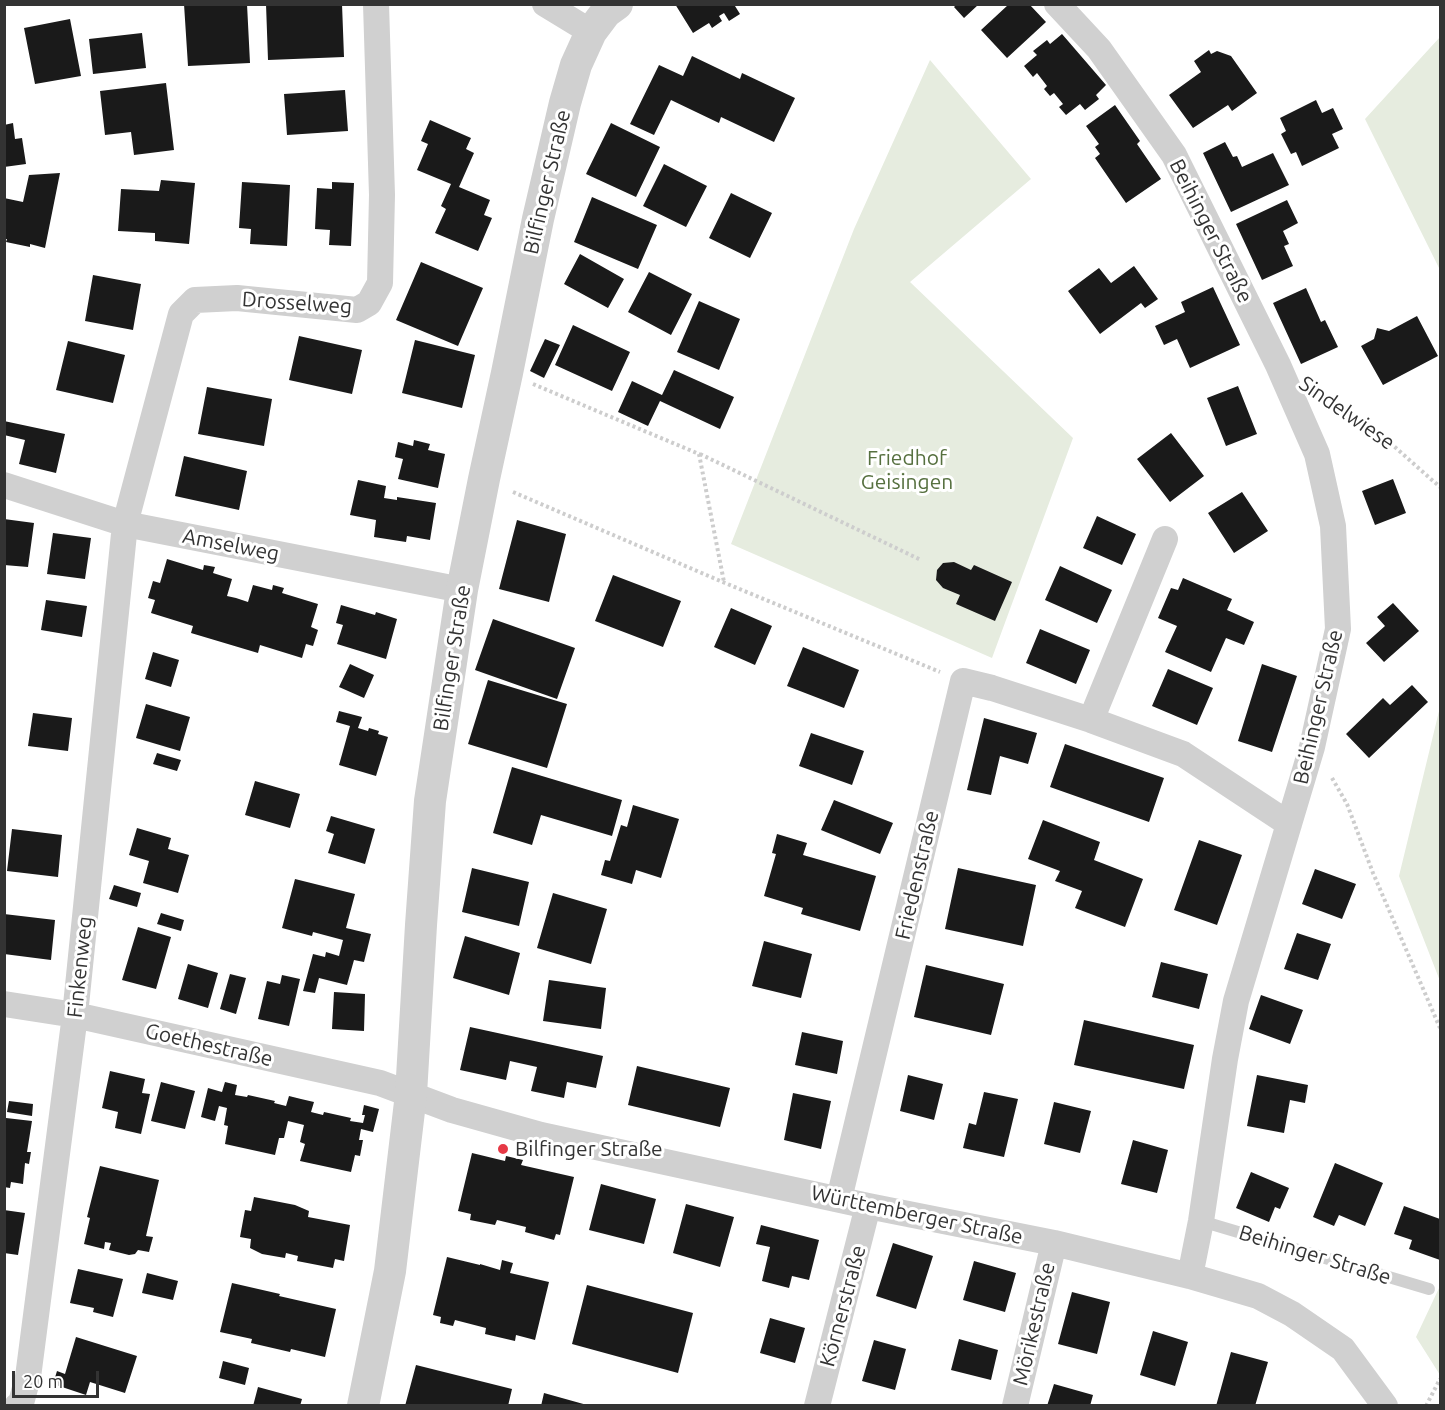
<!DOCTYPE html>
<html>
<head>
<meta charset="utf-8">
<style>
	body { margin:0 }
	#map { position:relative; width:1445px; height:1410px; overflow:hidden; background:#fff; font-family:Ubuntu,sans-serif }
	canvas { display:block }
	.frame { position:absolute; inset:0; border:6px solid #333; pointer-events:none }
	.scale { position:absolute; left:12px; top:1371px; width:87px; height:27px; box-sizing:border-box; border:3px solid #333; border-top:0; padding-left:8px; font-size:18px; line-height:21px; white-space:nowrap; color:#333; -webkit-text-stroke:4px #fff; paint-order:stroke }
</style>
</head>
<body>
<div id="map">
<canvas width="1445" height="1410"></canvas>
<div class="frame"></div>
<div class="scale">20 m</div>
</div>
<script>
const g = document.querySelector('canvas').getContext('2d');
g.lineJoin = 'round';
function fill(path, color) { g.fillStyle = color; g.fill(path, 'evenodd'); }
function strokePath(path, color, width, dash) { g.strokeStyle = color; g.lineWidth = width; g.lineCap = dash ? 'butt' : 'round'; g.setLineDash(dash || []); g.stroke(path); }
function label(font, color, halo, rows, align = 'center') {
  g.font = font + ' Ubuntu,sans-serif'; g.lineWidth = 6; g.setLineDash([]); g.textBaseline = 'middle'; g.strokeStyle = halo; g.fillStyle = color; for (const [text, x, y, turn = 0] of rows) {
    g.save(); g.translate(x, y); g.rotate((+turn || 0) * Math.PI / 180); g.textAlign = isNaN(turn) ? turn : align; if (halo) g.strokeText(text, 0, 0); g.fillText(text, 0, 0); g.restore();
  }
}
const green = new Path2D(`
	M1440,37V270L1365,119Z
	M930,60L1031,179L910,282L1073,438L992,658L731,544L854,229Z
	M1440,707V981L1399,876Z
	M1440,1286V1375L1416,1337Z`);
const building = new Path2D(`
	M184,4H247L250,63L188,66Z
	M266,4H342L344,57L268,60Z
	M675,4H738L735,6L740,14L729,21L724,13L719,16L722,21L712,28L709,23L693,33Z
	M956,5H978L964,18L954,7Z
	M1008,5H1030L1046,22L1007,58L981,30Z
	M70,19L81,76L35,84L24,28Z
	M142,33L146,68L93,74L89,39Z
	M1062,34L1106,85L1096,95L1099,99L1085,110L1080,104L1066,115L1059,107L1063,104L1054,93L1050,96L1044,89L1047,86L1037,73L1033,77L1024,66L1037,55L1033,51L1047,40L1050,44Z
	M1209,50L1211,54L1217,51L1231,56L1257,93L1232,111L1228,105L1193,128L1169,95L1201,72L1194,61Z
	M692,56L740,79L742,73L795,98L774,142L721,117L719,123L671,100L654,135L630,124L659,65L683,76Z
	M166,83L174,150L134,155L131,132L105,135L100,91Z
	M345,90L348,131L287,135L284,94Z
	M1316,100L1322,113L1333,108L1343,129L1332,134L1339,148L1302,166L1296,152L1291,154L1281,134L1286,131L1280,118Z
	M1115,105L1140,141L1137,144L1161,179L1126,203L1095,158L1100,154L1095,147L1099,144L1086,126Z
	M430,120L471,138L466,149L474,153L459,187L490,200L484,215L492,218L478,251L435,233L446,209L441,206L451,184L417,170L428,144L421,141Z
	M13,123L15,139L22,138L26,164L4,167V125Z
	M611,123L660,147L636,197L586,174Z
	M1225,142L1233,157L1237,156L1242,167L1273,153L1289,185L1231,212L1203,153Z
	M664,164L707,186L686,227L643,206Z
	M60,173L45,248L30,244V247L6,242L7,239H4V198L23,202L29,175Z
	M161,180L195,183L189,244L155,241V233L118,231L121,189L159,191Z
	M242,182L290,185L287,246L250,244L251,229L239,228Z
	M332,182L354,183L351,246L329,245L330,230L315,229L317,188L332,189Z
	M731,193L772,213L750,258L709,238Z
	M592,197L657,225L638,269L574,242Z
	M1287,200L1298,223L1283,231L1289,244L1284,246L1293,266L1262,280L1236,224Z
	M580,254L624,279L608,308L564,284Z
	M421,262L483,288L458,346L396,320Z
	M1134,266L1158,299L1145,308L1141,303L1100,334L1068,291L1099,268L1111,283Z
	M649,272L692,294L671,335L628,312Z
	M93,275L141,284L133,330L85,321Z
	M1213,287L1240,345L1190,368L1177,339L1164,345L1155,326L1185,312L1181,302Z
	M1306,288L1321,322L1325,320L1338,347L1301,364L1273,303Z
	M699,301L740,319L719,370L677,352Z
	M1417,316L1438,356L1383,385L1361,346L1374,339L1377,328L1389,331Z
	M573,325L630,352L612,391L555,365Z
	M299,336L362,350L352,394L289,380Z
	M545,339L560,345L544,378L530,371Z
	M415,340L475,355L462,408L402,393Z
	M68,341L125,355L113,403L56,390Z
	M674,370L734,397L720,429L660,401L648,426L618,412L632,381L662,395Z
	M1238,386L1257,434L1226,446L1207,398Z
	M207,387L272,399L264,446L198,434Z
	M4,421L65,434L56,473L19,464L25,440L4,435Z
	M1171,433L1204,476L1170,502L1137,459Z
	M414,440L430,444L428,450L445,454L438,488L398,479L403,459L395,457L398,442L413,446Z
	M184,456L247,471L239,510L175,496Z
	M1393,479L1406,513L1375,525L1362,491Z
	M358,480L386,486L384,498L397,500V497L436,503L430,540L407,536L406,542L374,537L376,520L350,515Z
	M1242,492L1268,531L1234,553L1208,513Z
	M1097,516L1136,534L1122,565L1083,548Z
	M4,519L34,523L28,567L4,565Z
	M517,520L566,534L549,602L499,589Z
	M53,533L91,538L85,579L47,574Z
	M167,559L203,570L204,565L215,567L213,573L232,579L227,596L236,598L248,602L253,585L272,590L273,585L284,588L282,593L318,604L311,627L318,630L313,646L306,644L302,658L260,645L258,653L191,633L193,626L151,613L155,600L148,598L153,581L160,583Z
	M954,562L971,570L974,565L1012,582L995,621L956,604L960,595L943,588L936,580L937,570L943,563Z
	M1060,566L1112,590L1097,623L1045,600Z
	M613,575L681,601L663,647L595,621Z
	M1183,578L1232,599L1227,610L1254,622L1244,645L1226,638L1211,672L1165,652L1177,626L1158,618L1171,588L1178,590Z
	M46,600L87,606L82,637L41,630Z
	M1393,603L1419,631L1384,662L1366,643L1385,626L1377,617Z
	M341,605L375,615L376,612L397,619L386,659L337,644L343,625L336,623Z
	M731,608L772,626L755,665L714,647Z
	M493,619L575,648L557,699L475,670Z
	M1040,629L1090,650L1076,684L1026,663Z
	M803,647L859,670L844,708L787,686Z
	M153,652L179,660L171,687L145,679Z
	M350,664L374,675L364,698L339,687Z
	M1262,664L1297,676L1272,752L1238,741Z
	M1168,669L1213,688L1197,725L1152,706Z
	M488,680L567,704L547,768L468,744Z
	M1412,685L1428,702L1369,758L1346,734L1383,698L1390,705Z
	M146,704L190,717L180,751L136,738Z
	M339,711L362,717L358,728L368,731L369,728L379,731L378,734L388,737L376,776L339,765L350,726L336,722Z
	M33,713L72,718L68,751L28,746Z
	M984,718L1037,733L1028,764L1000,756L991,795L967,790Z
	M811,733L864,751L852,785L799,766Z
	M1065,744L1164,778L1149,822L1050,787Z
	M157,753L181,760L177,771L153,764Z
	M512,767L622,800L612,836L541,815L532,845L493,833Z
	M255,781L300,794L290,828L245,815Z
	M834,800L893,823L880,854L821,830Z
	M633,805L679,819L661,878L636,870L632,884L601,875L605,860L610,861L621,825L627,827Z
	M331,816L375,829L365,864L328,853L334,834L326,831Z
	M1043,820L1100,842L1094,860L1143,879L1125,927L1075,908L1082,891L1055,881L1060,871L1028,859Z
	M137,828L171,838L168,849L189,855L178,893L143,883L149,861L129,855Z
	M12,829L62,835L58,877L7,871Z
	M777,834L807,843L803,855L876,876L860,931L801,914L803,908L764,896L776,854L772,853Z
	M1199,840L1242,855L1217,925L1174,910Z
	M472,868L529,882L519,926L462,912Z
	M958,868L1036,885L1023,946L945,929Z
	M1315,869L1356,884L1342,919L1302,904Z
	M295,879L355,894L346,928L371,934L364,962L354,960L347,985L319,978L315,993L303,991L313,954L325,957L326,952L339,956L343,940L313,932L312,936L282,928Z
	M114,885L141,893L137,907L109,899Z
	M553,893L607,909L591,964L537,948Z
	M161,913L184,920L181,931L157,924Z
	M4,914L55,920L51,960L4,954Z
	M138,927L171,937L156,989L122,980Z
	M1297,933L1331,944L1318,980L1284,969Z
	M465,936L520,953L509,995L453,978Z
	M764,941L812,954L801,998L752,986Z
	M1161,962L1208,974L1199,1009L1152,997Z
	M188,964L218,973L208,1008L178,999Z
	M926,965L1004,984L991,1035L914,1017Z
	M230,974L246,978L236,1014L220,1009Z
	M282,975L300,979L289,1026L258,1019L267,981L280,984Z
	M549,980L606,988L601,1029L543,1021Z
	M334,992L365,994L364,1031L332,1029Z
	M1261,995L1303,1010L1290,1044L1249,1029Z
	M1084,1020L1194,1045L1184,1089L1074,1065Z
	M470,1027L603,1056L596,1088L567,1082L564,1098L531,1091L537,1067L510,1061L506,1080L460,1070Z
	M802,1032L843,1041L837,1074L795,1065Z
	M637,1066L730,1088L720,1127L628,1105Z
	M110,1071L145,1079L142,1093L150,1094L141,1134L115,1128L118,1112L102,1108Z
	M908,1075L943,1084L934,1120L900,1111Z
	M1257,1075L1308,1085L1305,1103L1290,1100L1284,1133L1247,1126Z
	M161,1082L195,1091L185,1129L151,1121Z
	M225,1082L237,1085L235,1095L247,1097L248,1095L275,1101L274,1103L286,1106L289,1096L301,1099L314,1102L311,1112L323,1115L324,1112L351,1118L350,1121L363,1123L365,1115H362L364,1105L379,1109L373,1132L361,1129L359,1140H363L360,1156L355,1155L351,1172L300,1161L305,1144L300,1142L304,1125L288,1121L284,1138H279L275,1155L225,1144L228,1126L224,1125L227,1108L219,1106L215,1121L201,1117L208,1088L222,1092Z
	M984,1092L1018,1099L1004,1157L963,1148L969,1123L976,1125Z
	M793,1093L831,1101L821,1149L784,1140Z
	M9,1101L33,1104L32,1116L7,1112Z
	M1054,1102L1091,1111L1080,1153L1044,1144Z
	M6,1118L32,1121L27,1152H31L29,1164L25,1163L23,1184L11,1182L10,1188L4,1187V1130Z
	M1133,1140L1168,1150L1157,1193L1121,1184Z
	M472,1153L505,1161L506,1156L523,1160L521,1165L574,1177L560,1235L556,1234L554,1240L525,1232L526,1227L497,1220L495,1225L470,1220L471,1214L458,1211Z
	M1335,1163L1383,1183L1365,1226L1339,1215L1334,1226L1313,1217Z
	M100,1166L159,1180L146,1236L153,1237L149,1252L138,1250L135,1254L129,1255L109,1250L111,1243L105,1242L104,1249L84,1244L90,1218L87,1217Z
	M1251,1172L1289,1188L1280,1209L1275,1207L1269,1222L1236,1208Z
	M601,1184L656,1199L644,1244L589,1230Z
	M254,1197L295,1205L309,1211L308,1217L350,1225L344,1261L335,1259L333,1268L297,1261L298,1256L286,1253L285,1258L262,1254L250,1248L251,1239L240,1237L245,1210L251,1211Z
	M686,1204L734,1217L720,1267L673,1253Z
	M1404,1206L1440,1219V1260L1409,1249L1412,1240L1394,1234Z
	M4,1210L25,1213L18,1255L4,1253Z
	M761,1225L819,1240L809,1280L792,1276L789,1288L762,1281L770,1247L756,1244Z
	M893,1243L933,1256L916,1309L876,1296Z
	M447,1257L480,1265V1264L500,1270L502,1260L513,1263L510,1273L549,1282L535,1340L516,1335L515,1341L485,1334L486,1328L455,1320L453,1326L440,1323L441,1317L433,1315Z
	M974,1261L1016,1273L1005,1312L963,1300Z
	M78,1269L123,1279L113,1317L93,1312L94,1308L70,1303Z
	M147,1273L178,1281L173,1300L142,1293Z
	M232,1283L280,1294L279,1296L336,1309L325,1357L291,1349L290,1352L251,1343L252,1339L220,1332Z
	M587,1285L693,1313L678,1373L572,1344Z
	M1072,1292L1110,1302L1097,1354L1058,1344Z
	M770,1318L805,1328L795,1363L760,1353Z
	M1153,1331L1188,1342L1175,1386L1140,1375Z
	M76,1337L137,1356L125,1393L90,1382L86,1395L53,1384L57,1371L65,1374Z
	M959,1339L998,1350L991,1380L951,1370Z
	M874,1340L906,1349L895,1390L862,1381Z
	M1231,1352L1268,1362L1255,1406H1216Z
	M223,1361L249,1368L245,1385L219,1378Z
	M416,1365L512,1389L508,1406H405Z
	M1054,1384L1093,1395L1090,1406H1047Z
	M258,1387L302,1399L300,1406H253Z
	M544,1393L587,1405V1406H541Z`);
const path = new Path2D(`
	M533,384L699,454L724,582
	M1322,394L1371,426L1440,487
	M700,454L921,560
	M513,492L725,583L940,672
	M1332,778L1347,804L1373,873L1440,1028
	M1426,1406L1440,1379`);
const service = new Path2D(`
	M1201,1221L1429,1289`);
const minor = new Path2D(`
	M545,4L591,32
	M1057,4L1099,49L1174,155L1278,365L1317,454L1333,526L1338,629L1312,747L1236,1001L1225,1059L1201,1221L1190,1276
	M4,485L125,524L462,590
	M1091,720L1165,539
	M4,1004L75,1015L380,1083L452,1110L541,1135L868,1206L1054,1243L1190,1276L1258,1296L1292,1314L1343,1349L1385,1406
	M839,1199L963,681L992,688L1091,720L1183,754L1289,824
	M17,1406L21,1403L28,1377L75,1015L125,524L181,314L195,300L237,298L357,310L369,303L380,283L382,195L376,4
	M817,1406L868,1206
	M1015,1406L1054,1243`);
const tertiary = new Path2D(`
	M363,1406L390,1271L411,1094L421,925L430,801L462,590L484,479L507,373L538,219L565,103L576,65L591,32L606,12L617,4`);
const markers = [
	[503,1149,6,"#e63946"]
];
const streetNames = [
	["Bilfinger Straße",547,182,-77],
	["Beihinger Straße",1211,231,63],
	["Drosselweg",297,303,4],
	["Sindelwiese",1347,413,35],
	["Amselweg",231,545,11],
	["Bilfinger Straße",452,658,-81],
	["Beihinger Straße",1318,707,-77],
	["Friedenstraße",917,875,-77],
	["Finkenweg",80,967,-84],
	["Goethestraße",209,1045,13],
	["Württemberger Straße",917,1215,12],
	["Beihinger Straße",1315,1255,17],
	["Körnerstraße",843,1306,-75],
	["Mörikestraße",1034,1324,-77]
];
const parkNames = [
	["Friedhof",907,458],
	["Geisingen",907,482]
];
const poiNames = [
	["Bilfinger Straße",515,1149]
];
fill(green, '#e6ecdf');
fill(building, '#1a1a1a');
strokePath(path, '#cdcdcd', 4, [3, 3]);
strokePath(service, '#d0d0d0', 12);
strokePath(minor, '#d0d0d0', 26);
strokePath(tertiary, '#d0d0d0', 32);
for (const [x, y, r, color] of markers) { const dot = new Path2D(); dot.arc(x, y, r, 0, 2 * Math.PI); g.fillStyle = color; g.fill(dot); strokePath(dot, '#fff', 2); }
label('21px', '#333', '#fff', streetNames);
label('21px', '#56703f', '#fff', parkNames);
label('21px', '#333', '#fff', poiNames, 'left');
</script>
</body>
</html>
